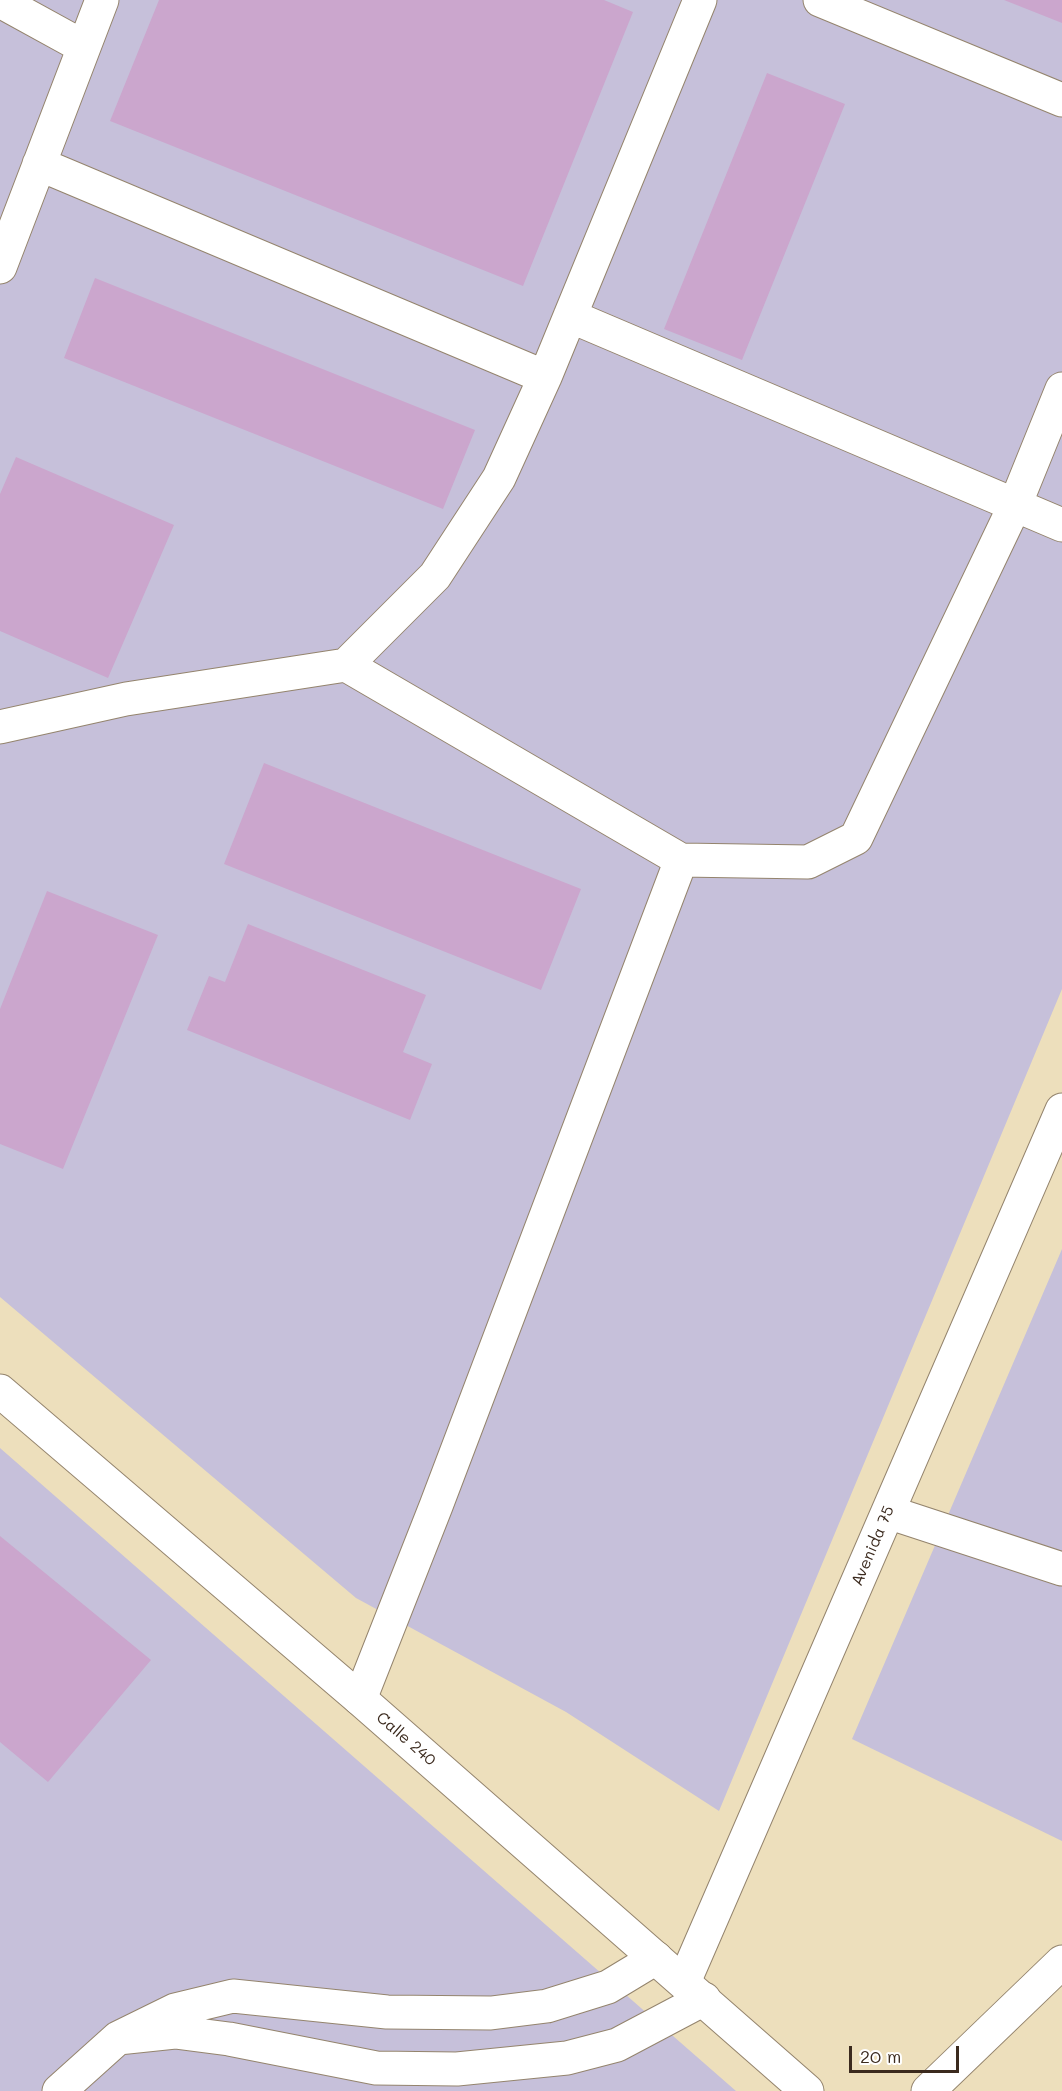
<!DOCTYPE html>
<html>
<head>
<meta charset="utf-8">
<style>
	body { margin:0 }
	#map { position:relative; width:1062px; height:2091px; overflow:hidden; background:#eddfbc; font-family:Mali,sans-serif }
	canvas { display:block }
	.scale { position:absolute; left:849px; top:2046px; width:110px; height:27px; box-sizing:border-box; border:3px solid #3b2a1e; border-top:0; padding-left:8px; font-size:18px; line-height:21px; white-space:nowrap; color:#3b2a1e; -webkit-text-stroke:4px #fff; paint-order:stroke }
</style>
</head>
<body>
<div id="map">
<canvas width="1062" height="2091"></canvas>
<div class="scale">20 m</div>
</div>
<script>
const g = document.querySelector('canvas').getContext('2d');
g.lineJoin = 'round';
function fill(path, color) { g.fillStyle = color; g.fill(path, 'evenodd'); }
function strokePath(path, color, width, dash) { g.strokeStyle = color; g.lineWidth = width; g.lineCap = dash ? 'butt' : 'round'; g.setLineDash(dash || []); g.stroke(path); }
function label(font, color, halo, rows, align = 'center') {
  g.font = font + ' Mali,sans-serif'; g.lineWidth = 4.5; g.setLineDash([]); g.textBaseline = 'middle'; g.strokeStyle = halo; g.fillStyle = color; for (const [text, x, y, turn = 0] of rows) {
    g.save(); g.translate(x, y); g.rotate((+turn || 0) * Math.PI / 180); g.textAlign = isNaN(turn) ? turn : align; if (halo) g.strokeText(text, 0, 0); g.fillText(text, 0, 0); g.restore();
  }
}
const industrial = new Path2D(`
	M0,0H1062V989L719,1811L566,1712L356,1598L0,1297Z
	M1062,1249V1841L852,1739Z
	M0,1448L736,2091H0Z`);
const building = new Path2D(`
	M159,0H604L633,12L523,286L110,121Z
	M1004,0H1062V23Z
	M767,73L845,104L742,360L664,329Z
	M95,278L475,430L443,509L64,358Z
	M16,457L174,525L108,678L0,631V494Z
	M264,763L581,889L541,990L224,864Z
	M47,891L158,935L63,1169L0,1144V1009Z
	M248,924L426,995L403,1052L432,1064L410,1120L187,1030L209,976L225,982Z
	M0,1536L151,1660L48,1782L0,1742Z`);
const minor = new Path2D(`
	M820,0L1062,100
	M0,1L82,46
	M39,164L545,377
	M0,267L102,0
	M570,316L1062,525
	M346,665L681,860L808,862L856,838L1015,505L1062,389
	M0,727L126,699L346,665L435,576L499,478L545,377L700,0
	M888,1512L1062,1569
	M360,1699L436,1506L681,860
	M656,1958L608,1987L547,2006L491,2013L387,2012L233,1996L175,2010L118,2038L175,2032L229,2039L376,2068L457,2069L567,2058L617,2045L704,1999
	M684,1982L1062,1110
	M59,2091L118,2038
	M928,2091L1062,1962`);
const major = new Path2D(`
	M0,1391L360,1699L807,2091`);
const streetNames = [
	["Avenida 75",873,1546,-67],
	["Calle 240",406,1739,41]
];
fill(industrial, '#c6c0da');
fill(building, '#cba6cd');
strokePath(minor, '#94846d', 35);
strokePath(major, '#94846d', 35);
strokePath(minor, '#fff', 33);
strokePath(major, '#fff', 33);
label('16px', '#3b2a1e', '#fff', streetNames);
</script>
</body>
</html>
